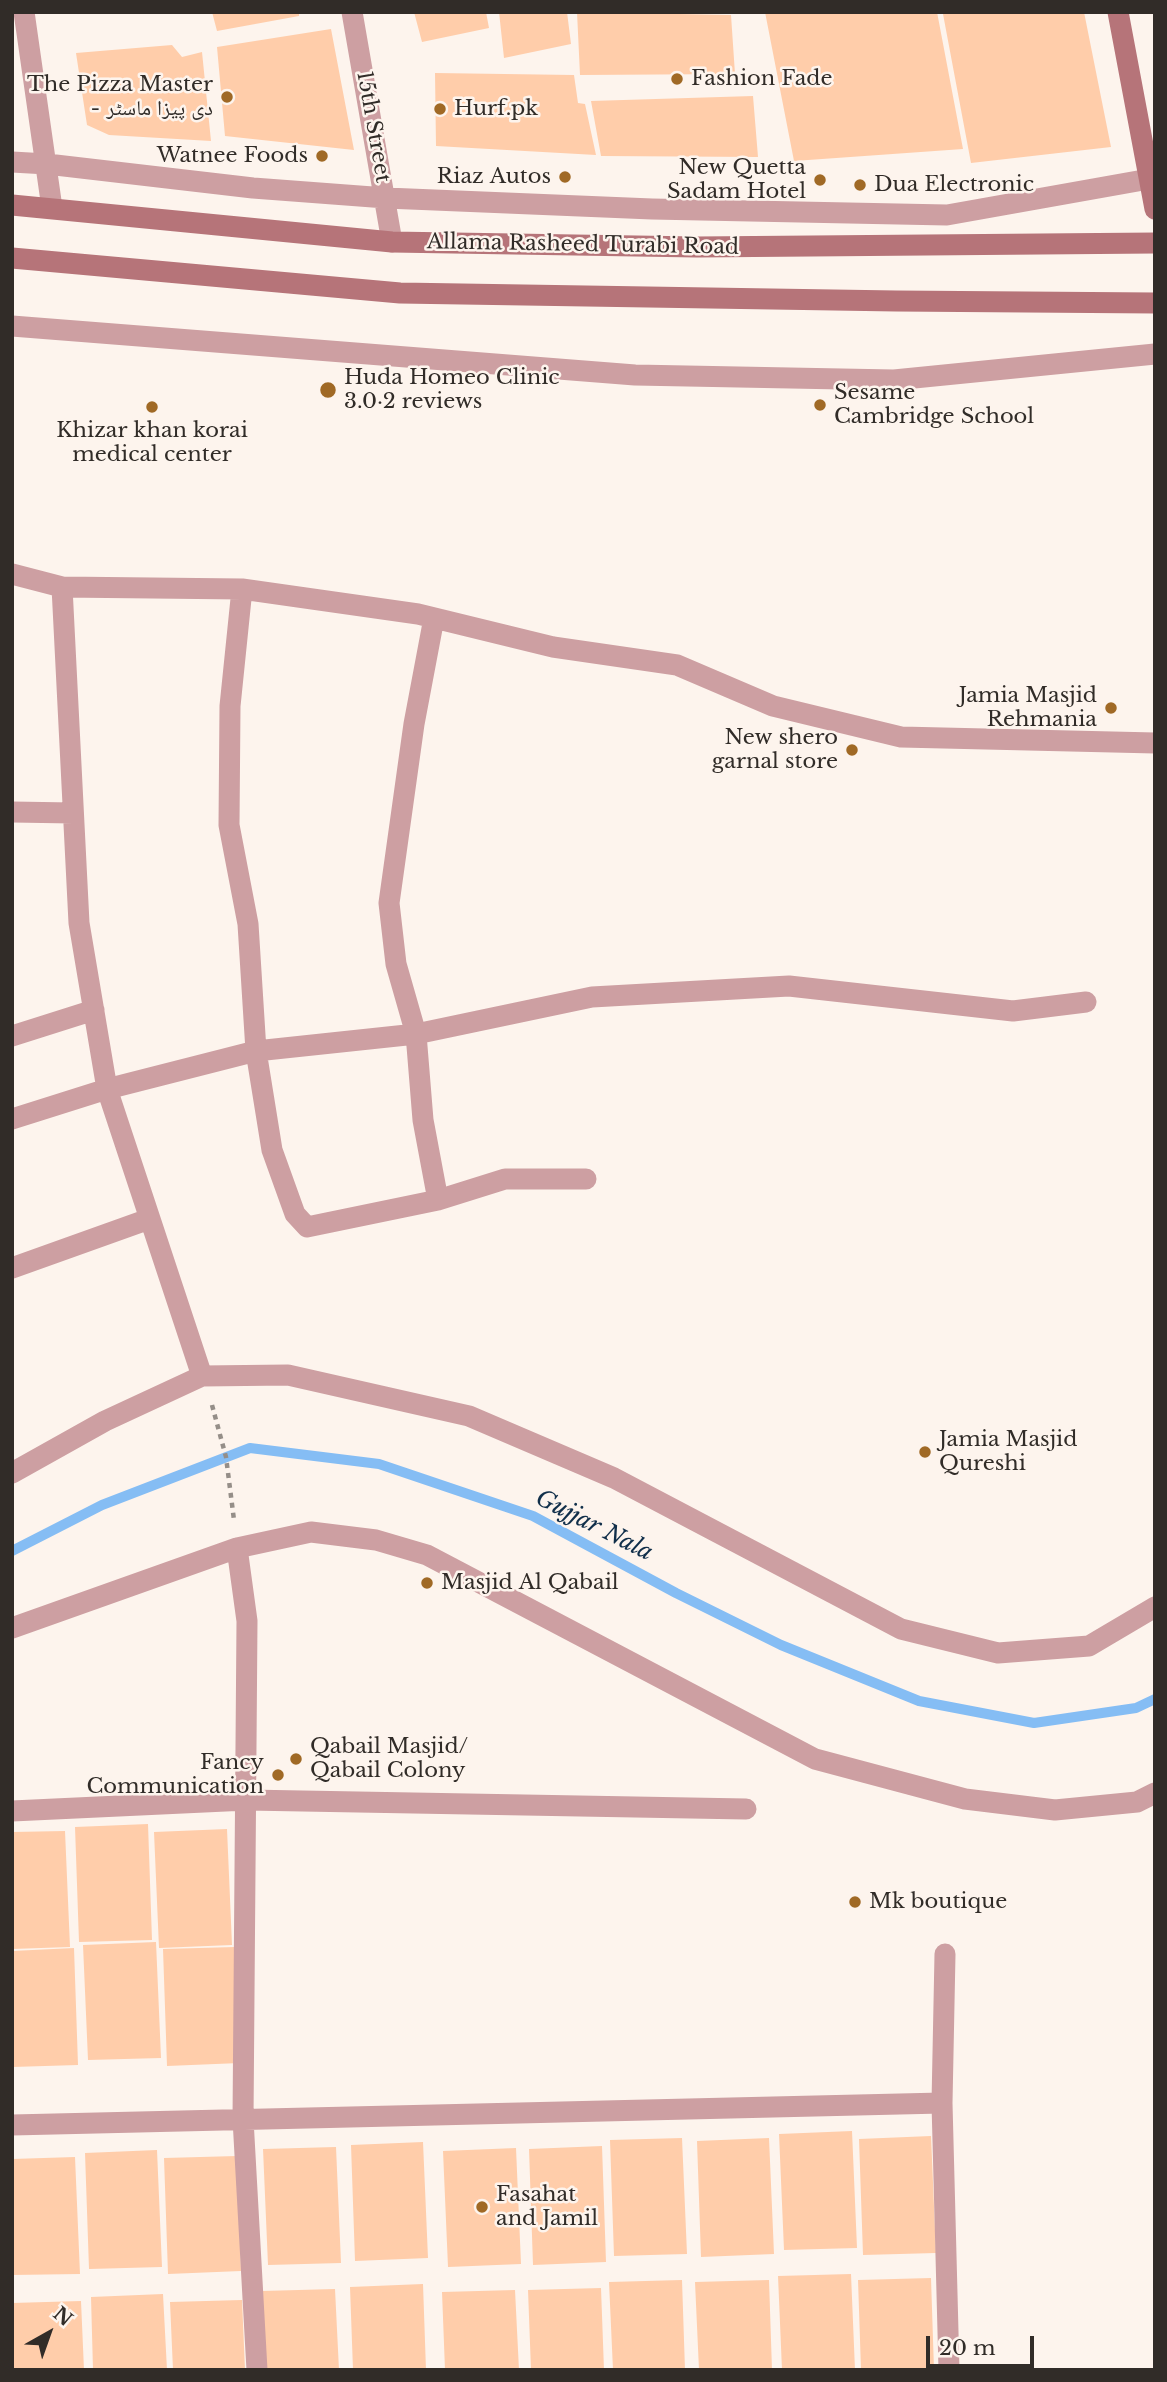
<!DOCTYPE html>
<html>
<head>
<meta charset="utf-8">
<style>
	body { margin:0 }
	#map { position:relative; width:1167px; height:2382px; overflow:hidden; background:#fdf4ed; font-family:"Libre Baskerville",serif }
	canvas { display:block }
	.frame { position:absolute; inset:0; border:14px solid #312c28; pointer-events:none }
	.north { position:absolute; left:14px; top:2298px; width:70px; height:70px; -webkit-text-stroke:5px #fdf4ed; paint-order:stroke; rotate:40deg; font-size:19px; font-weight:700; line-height:28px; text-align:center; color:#312c28 }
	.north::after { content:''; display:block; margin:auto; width:24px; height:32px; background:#312c28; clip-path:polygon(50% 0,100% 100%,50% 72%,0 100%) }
	.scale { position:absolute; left:926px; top:2336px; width:108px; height:32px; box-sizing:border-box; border:4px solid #312c28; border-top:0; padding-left:9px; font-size:21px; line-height:24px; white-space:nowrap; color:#312c28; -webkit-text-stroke:5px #fdf4ed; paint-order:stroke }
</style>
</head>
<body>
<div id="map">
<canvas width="1167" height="2382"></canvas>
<div class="frame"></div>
<div class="north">N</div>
<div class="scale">20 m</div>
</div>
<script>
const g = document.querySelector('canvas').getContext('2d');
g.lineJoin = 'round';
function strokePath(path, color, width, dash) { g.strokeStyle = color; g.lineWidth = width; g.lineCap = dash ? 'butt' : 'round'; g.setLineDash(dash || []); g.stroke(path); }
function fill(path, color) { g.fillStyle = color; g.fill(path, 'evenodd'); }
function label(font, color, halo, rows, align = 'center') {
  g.font = font + ' "Libre Baskerville","Noto Naskh Arabic",serif'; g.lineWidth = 5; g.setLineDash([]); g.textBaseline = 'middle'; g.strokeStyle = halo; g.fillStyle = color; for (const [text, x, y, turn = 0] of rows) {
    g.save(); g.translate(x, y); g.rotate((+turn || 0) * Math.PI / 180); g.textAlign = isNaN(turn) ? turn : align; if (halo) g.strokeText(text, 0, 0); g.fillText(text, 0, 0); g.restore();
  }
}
const stream = new Path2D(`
	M12,1551L102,1505L250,1448L379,1464L533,1516L676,1593L781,1645L919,1701L1034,1723L1136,1708L1155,1699`);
const building = new Path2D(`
	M212,12H299V16L217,31Z
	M414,12H486L489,28L422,42Z
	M499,12H567L571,44L504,58Z
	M577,12L731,15L735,74L580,75Z
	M765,12H937L963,149L794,161Z
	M949,12H1084L1111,147L971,163L943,14Z
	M331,29L354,150L225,136L217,47Z
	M172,45L182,57L202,52L211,141L109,135L87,125L76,53Z
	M435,73L574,75L578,103L585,104L596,155L436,146Z
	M753,96L758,157L601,156L591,101Z
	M148,1824L152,1940L79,1942L75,1827Z
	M227,1829L232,1945L159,1948L154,1832Z
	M65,1831L70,1947L12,1949V1832Z
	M156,1942L161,2058L88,2060L83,1945Z
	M235,1947L240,2063L167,2066L163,1949Z
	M74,1948L78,2065L12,2067V1951Z
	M852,2131L857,2248L784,2250L779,2134Z
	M931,2136L936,2253L863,2255L859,2139Z
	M682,2138L687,2254L614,2256L610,2140Z
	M769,2138L774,2254L701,2257L697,2141Z
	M423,2142L428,2258L355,2261L351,2145Z
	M602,2146L606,2262L533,2265L529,2149Z
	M336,2147L341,2263L268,2265L263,2149Z
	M516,2148L521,2264L448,2267L443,2151Z
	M157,2150L162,2267L89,2269L85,2153Z
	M237,2156L241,2271L168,2274L164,2158Z
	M75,2157L80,2274L12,2275V2159Z
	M851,2274L855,2370H782L778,2276Z
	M931,2278L934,2370H861L858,2280Z
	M682,2280L685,2370H613L609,2282Z
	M769,2280L772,2370H699L695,2282Z
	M423,2284L426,2370H353L350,2287Z
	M601,2288L604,2370H531L528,2290Z
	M335,2289L339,2370H266L262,2291Z
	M515,2290L519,2370H445L442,2292Z
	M163,2294L167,2370H93L91,2297Z
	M242,2300L245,2370H173L170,2302Z
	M81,2301L84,2370H12V2303Z`);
const path = new Path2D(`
	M212,1405L226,1457L234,1520`);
const street = new Path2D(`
	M24,12L52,208
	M352,12L392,242
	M12,162L47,164L253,188L386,198L652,209L947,215L1149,179
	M12,326L635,375L894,380L1155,354
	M12,574L62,587L242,589L418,614L553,647L677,665L773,706L901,737L1155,743
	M62,587L79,923L107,1089L202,1376
	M242,589L230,706L229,825L248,924L256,1051L272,1150L295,1214L307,1227L438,1200L505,1179H586
	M434,618L414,724L389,903L396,964L416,1034L423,1120L438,1200
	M12,812L73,813
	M12,1036L94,1010
	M12,1119L107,1089L256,1051L416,1034L592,997L789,986L1013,1011L1086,1002
	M12,1268L149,1219
	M12,1473L105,1421L202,1376L288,1375L469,1416L614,1478L901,1629L998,1653L1089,1646L1155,1607
	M237,1548L247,1621L243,2119L257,2370
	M12,1628L237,1548L311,1532L376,1540L427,1555L815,1759L965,1799L1055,1810L1137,1802L1155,1793
	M12,1811L247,1800L746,1809
	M945,1954L942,2103L949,2370
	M12,2125L942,2103`);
const secondary = new Path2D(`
	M1118,12L1155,209
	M12,205L392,242L697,247L1155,243
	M12,258L400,293L896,301L1155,303`);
const markers = [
	[677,79,7,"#a06925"],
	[227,97,7,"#a06925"],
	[440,109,7,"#a06925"],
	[322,156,7,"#a06925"],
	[565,177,7,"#a06925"],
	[820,180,7,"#a06925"],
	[860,185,7,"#a06925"],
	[328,390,9,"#a06925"],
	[820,405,7,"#a06925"],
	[152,407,7,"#a06925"],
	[1111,708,7,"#a06925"],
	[852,750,7,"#a06925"],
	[925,1452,7,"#a06925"],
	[427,1583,7,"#a06925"],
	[296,1759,7,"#a06925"],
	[278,1775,7,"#a06925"],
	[855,1902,7,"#a06925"],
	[482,2207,7,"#a06925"]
];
const poiNames = [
	["Fashion Fade",691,79],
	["The Pizza Master",213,85,"right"],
	["- دی پیزا ماسٹر",213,109,"right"],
	["Hurf.pk",454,109],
	["Watnee Foods",308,156,"right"],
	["New Quetta",806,168,"right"],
	["Sadam Hotel",806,192,"right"],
	["Riaz Autos",551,177,"right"],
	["Dua Electronic",874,185],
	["Huda Homeo Clinic",344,378],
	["3.0·2 reviews",344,402],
	["Sesame",834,393],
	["Cambridge School",834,417],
	["Khizar khan korai",152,431,"center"],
	["medical center",152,455,"center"],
	["Jamia Masjid",1097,696,"right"],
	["Rehmania",1097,720,"right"],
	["New shero",838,738,"right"],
	["garnal store",838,762,"right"],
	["Jamia Masjid",939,1440],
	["Qureshi",939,1464],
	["Masjid Al Qabail",441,1583],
	["Qabail Masjid/",310,1747],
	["Qabail Colony",310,1771],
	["Fancy",264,1763,"right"],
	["Communication",264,1787,"right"],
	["Mk boutique",869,1902],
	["Fasahat",496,2195],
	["and Jamil",496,2219]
];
const streetNames = [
	["15th Street",373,127,80],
	["Allama Rasheed Turabi Road",583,245,1]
];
const waterNames = [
	["Gujjar Nala",594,1526,27]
];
strokePath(stream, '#85bdf4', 10);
fill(building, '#ffcdaa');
strokePath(path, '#958e88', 4.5, [5, 5]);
strokePath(street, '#cd9fa2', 21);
strokePath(secondary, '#b67479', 21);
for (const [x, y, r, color] of markers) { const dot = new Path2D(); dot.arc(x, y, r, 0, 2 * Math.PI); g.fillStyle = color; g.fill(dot); strokePath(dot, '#fdf4ed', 2.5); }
label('21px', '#312c28', '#fdf4ed', poiNames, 'left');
label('21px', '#312c28', '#fdf4ed', streetNames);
label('italic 23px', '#112f4a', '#fdf4ed', waterNames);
</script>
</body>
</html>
